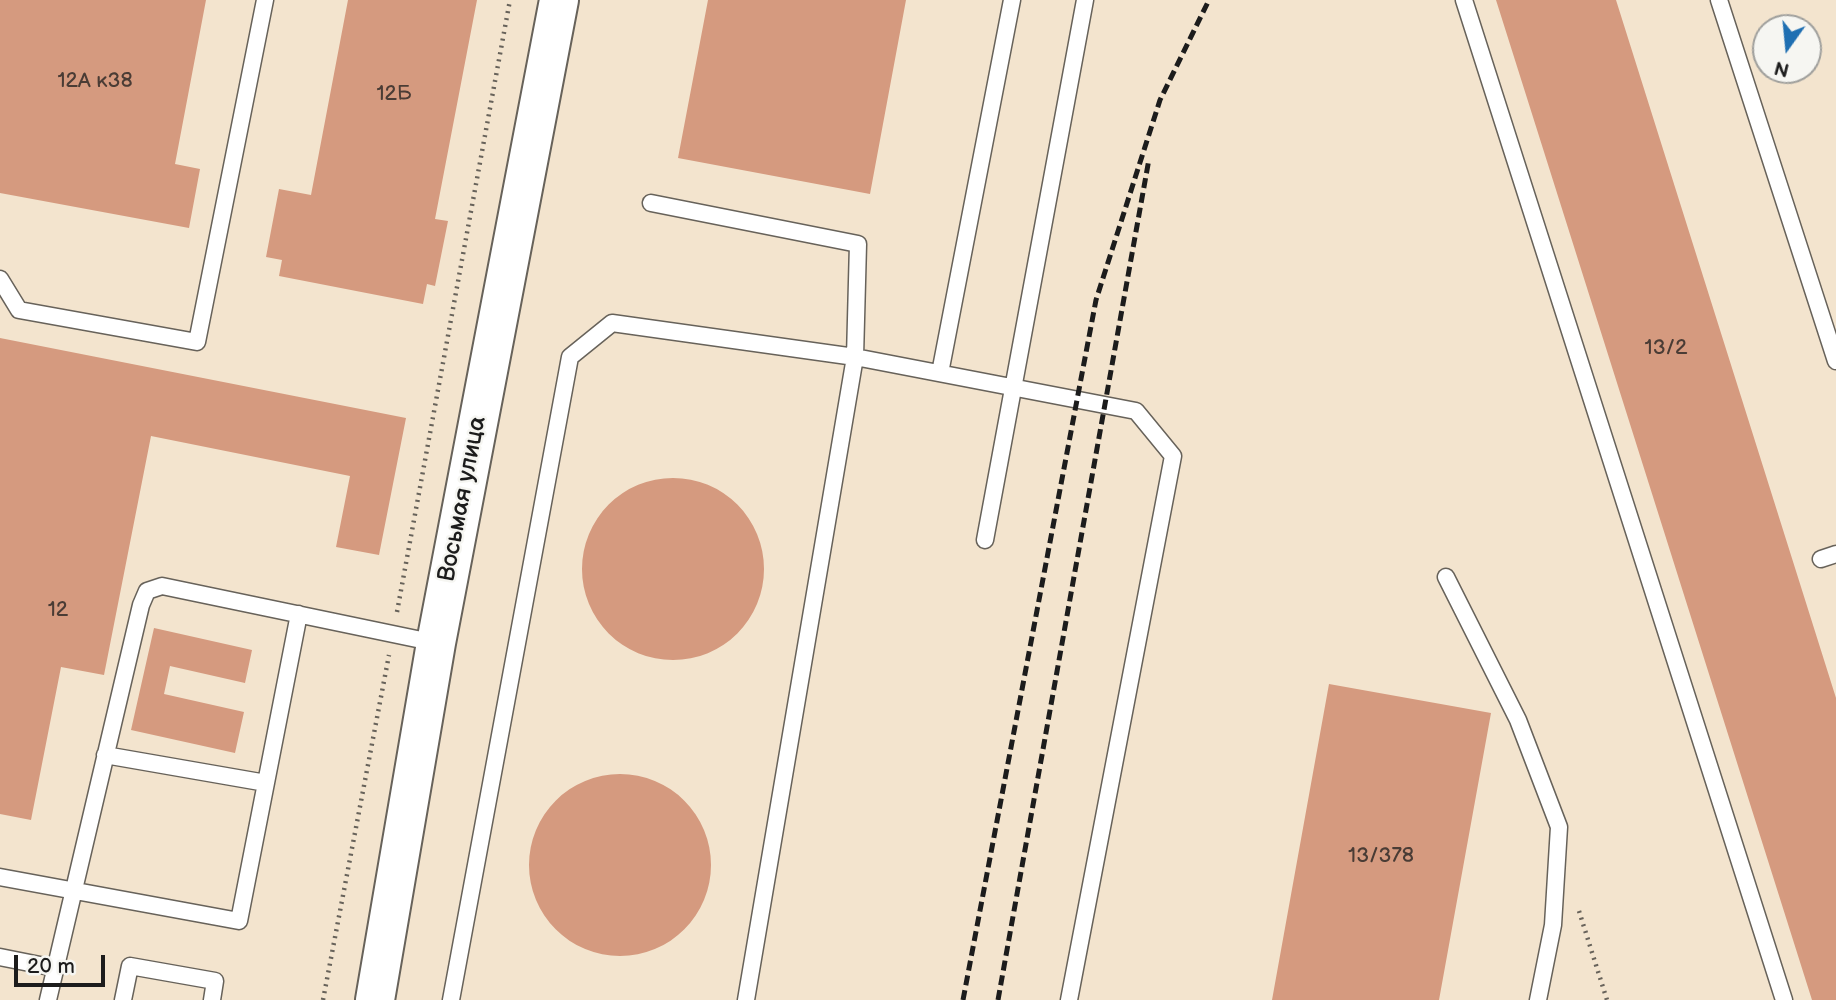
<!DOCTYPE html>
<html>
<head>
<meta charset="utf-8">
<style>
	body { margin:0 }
	#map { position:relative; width:1836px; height:1000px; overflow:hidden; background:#f3e4ce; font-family:"Balsamiq Sans",sans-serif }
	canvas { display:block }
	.north { position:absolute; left:1752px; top:14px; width:70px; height:70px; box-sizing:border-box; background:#f6f6f2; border:2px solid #9f9f9c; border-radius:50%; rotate:195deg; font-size:19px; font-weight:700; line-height:28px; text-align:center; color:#1c1c1c }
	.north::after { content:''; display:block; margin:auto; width:24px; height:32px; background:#1f6fb2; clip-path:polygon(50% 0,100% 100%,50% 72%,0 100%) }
	.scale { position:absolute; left:14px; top:955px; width:91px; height:32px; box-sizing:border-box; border:4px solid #1c1c1c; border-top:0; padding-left:9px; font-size:21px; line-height:24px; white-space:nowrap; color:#1c1c1c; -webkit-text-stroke:5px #f6f6f2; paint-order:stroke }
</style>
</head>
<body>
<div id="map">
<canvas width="1836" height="1000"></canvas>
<div class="north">N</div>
<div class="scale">20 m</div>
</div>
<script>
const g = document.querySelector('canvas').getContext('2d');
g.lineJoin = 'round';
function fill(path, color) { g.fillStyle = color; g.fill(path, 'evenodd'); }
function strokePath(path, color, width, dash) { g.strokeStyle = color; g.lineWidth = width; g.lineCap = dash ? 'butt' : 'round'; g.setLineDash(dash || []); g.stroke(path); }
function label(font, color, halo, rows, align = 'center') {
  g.font = font + ' "Balsamiq Sans",sans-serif'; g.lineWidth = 5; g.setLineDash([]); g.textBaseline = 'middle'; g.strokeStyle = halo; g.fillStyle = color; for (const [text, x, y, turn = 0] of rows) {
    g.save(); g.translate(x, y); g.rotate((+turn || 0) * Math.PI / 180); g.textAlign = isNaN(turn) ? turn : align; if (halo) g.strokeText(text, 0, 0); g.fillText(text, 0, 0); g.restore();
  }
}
const building = new Path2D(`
	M0,0H206L175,164L200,169L189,228L0,193Z
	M348,0H477L435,219L448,221L435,286L427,284L423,304L279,276L282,260L266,257L279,189L311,195Z
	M708,0H906L870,194L678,158Z
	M1496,0H1616L1836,698V1000H1812Z
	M0,338L406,418L379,555L336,547L350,476L151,436L104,675L61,667L31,820L0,814Z
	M582 569a91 91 0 1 1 182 0a91 91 0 1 1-182 0Z
	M154,628L252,650L245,683L170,666L164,694L244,712L235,753L131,730Z
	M1329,684L1491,713L1439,1000H1272Z
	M529 865a91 91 0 1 1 182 0a91 91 0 1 1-182 0Z`);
const path = new Path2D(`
	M397,612L510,0
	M1579,911L1607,1000
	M323,1000L389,655`);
const service = new Path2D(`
	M1464,0L1784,1000
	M1719,0L1836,361
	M651,203L858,244L855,357L746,1000
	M0,279L19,310L197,342L265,0
	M940,373L1012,0
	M985,540L1085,0
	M1821,559L1836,554
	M1446,577L1518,720L1559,827L1553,925L1538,1000
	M105,755L266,783
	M0,877L239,921L299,614
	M0,957L55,968
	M48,1000L141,605L147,591L162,586L436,643
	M123,1000L130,966L215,981L212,1000
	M451,1000L570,357L612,323L855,357L1136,411L1173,456L1069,1000`);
const tertiary = new Path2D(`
	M375,1000L436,643L559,0`);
const rail = new Path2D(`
	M963,1000L1096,300L1160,100L1209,0
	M998,1000L1149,159`);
const numberNames = [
	["12А к38",95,82],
	["12Б",394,95],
	["13/2",1666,349],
	["12",58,611],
	["13/378",1381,857]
];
const streetNames = [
	["Восьмая улица",463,499,-79]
];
fill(building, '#d59a7f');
strokePath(service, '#67625a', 19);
strokePath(tertiary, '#67625a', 42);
strokePath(path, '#67625a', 4.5, [2, 5]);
strokePath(service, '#fff', 16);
strokePath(tertiary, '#fff', 38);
strokePath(rail, '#1c1c1c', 5, [10, 5]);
label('21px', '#4a3c35', null, numberNames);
label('24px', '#1c1c1c', '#f6f6f2', streetNames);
</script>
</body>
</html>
